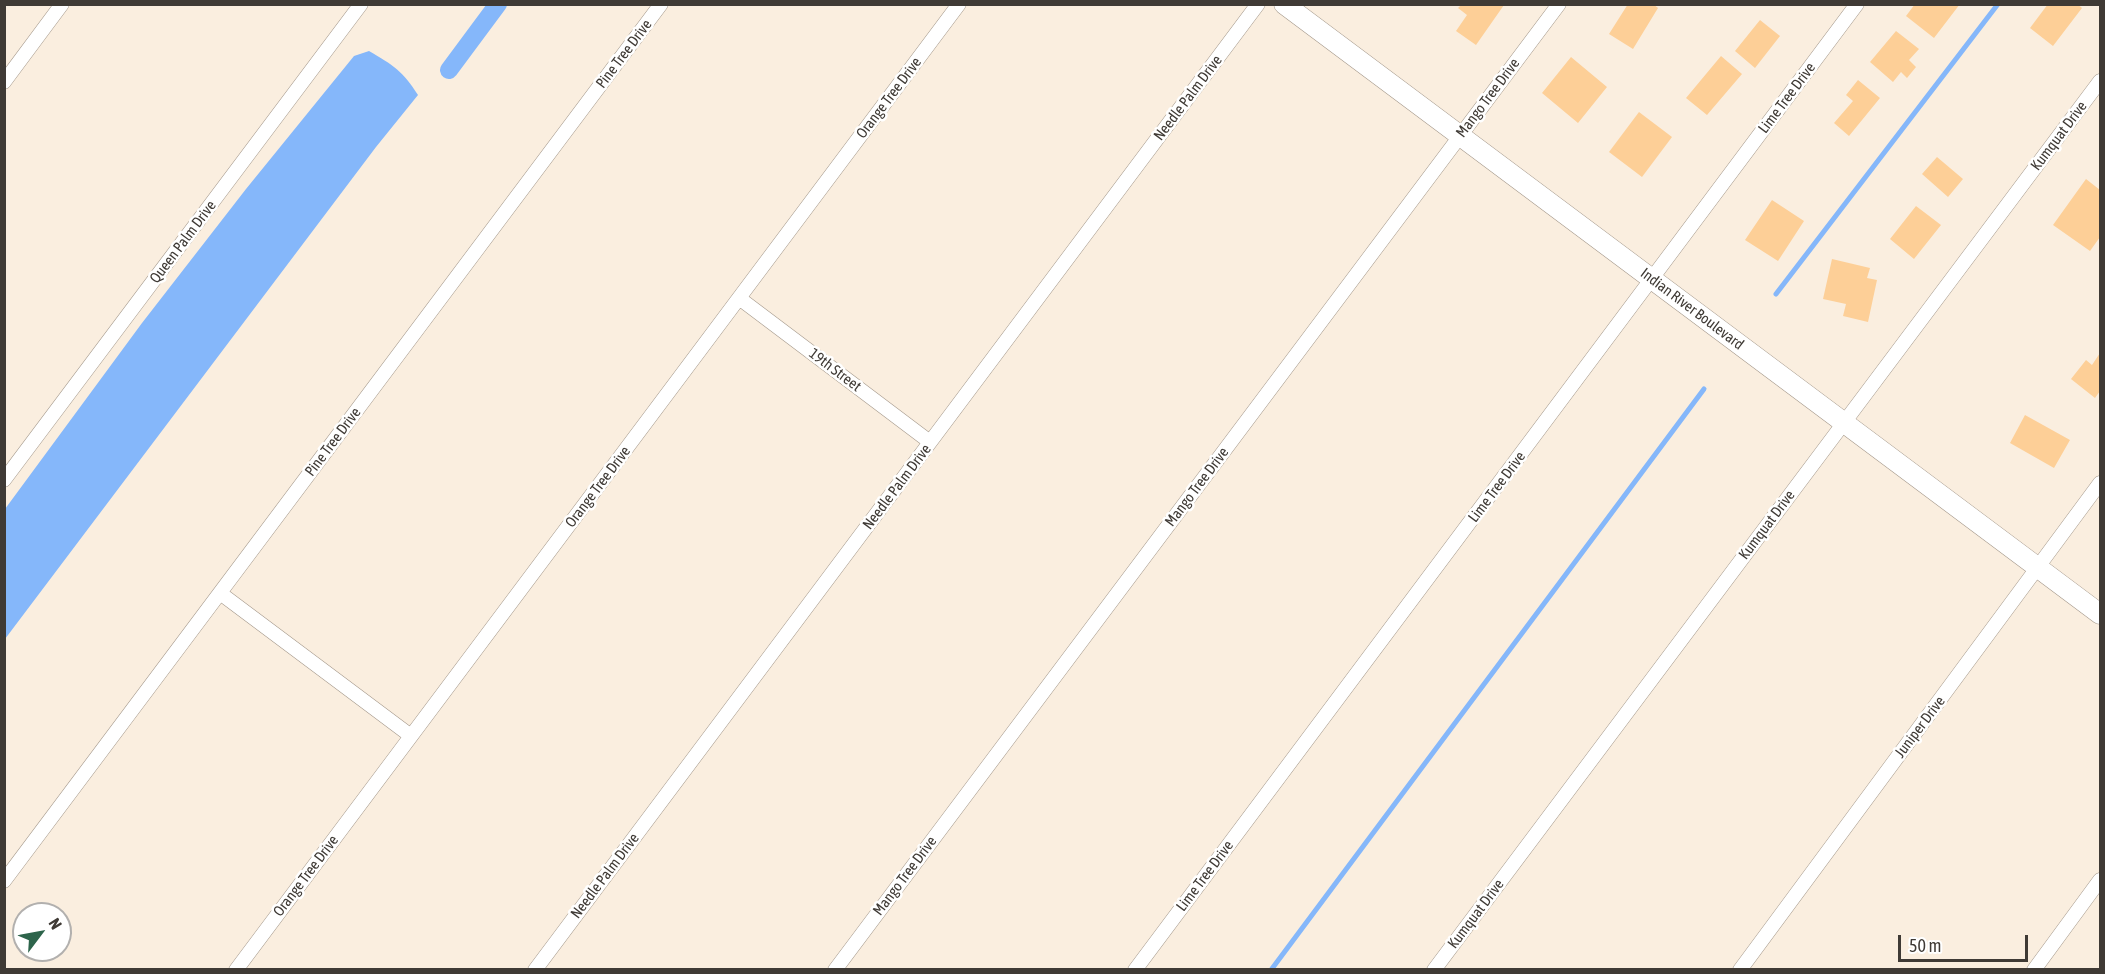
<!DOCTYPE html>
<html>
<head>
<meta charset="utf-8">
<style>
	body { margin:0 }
	#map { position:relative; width:2105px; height:974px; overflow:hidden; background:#faeedf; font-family:"Asap Condensed",sans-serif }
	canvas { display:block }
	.frame { position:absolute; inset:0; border:6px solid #3f3a35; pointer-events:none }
	.north { position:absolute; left:12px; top:902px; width:60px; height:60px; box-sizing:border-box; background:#fff; border:2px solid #b2b0ae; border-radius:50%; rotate:58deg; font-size:16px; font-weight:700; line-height:24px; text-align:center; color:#3f3a35 }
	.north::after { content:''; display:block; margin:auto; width:21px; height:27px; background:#2d644b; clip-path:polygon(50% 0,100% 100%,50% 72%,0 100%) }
	.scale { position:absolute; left:1898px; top:935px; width:130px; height:27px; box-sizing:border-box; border:3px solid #3f3a35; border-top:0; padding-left:8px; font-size:18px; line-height:21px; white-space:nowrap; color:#3f3a35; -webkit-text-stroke:4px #fff; paint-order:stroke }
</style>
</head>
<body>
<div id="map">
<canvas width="2105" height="974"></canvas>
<div class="frame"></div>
<div class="north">N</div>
<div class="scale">50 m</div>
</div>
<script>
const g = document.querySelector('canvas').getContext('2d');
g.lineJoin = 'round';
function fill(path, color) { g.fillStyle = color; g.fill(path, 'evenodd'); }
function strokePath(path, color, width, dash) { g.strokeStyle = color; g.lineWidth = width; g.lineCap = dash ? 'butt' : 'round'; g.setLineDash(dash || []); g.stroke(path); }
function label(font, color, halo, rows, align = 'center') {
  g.font = font + ' "Asap Condensed",sans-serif'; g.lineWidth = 5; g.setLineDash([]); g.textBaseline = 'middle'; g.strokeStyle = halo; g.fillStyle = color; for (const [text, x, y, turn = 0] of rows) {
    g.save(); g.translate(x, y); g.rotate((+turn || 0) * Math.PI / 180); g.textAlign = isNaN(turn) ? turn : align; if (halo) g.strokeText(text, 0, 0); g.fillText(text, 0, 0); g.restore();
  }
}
const water = new Path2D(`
	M369,51C393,65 403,71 418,95L376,147L5,639V509L142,323L246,189L354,56Z`);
const stream = new Path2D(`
	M1776,294L1998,4
	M1271,970L1704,389`);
const canal = new Path2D(`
	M449,70L498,4`);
const building = new Path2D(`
	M1628,4H1653L1658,8L1633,49L1609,34Z
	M1915,4H1960L1934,38L1906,16Z
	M2048,4H2077L2082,8L2053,46L2030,28Z
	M1461,5H1504L1476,45L1456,31L1467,15L1458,8Z
	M1760,20L1780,36L1755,68L1735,51Z
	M1896,31L1919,49L1909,60L1916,67L1907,78L1901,72L1893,82L1870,62Z
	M1721,56L1742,74L1707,115L1686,98Z
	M1571,57L1607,87L1578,123L1542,93Z
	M1858,80L1880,98L1849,136L1834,123L1853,101L1846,95Z
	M1639,112L1672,137L1642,177L1609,152Z
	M1937,157L1963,179L1948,197L1922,174Z
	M2086,179L2100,190V237L2090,251L2053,225Z
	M1772,200L1804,221L1778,261L1745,240Z
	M1916,206L1941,225L1914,259L1890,239Z
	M1832,259L1870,268L1867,278L1877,280L1868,322L1843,316L1846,304L1823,299Z
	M2100,353V391L2095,398L2071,379L2086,360L2092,365Z
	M2025,415L2070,440L2054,468L2010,443Z`);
const minor = new Path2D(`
	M4,82L62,4
	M739,298L930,442
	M4,480L361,4
	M220,593L411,736
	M4,881L661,4
	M236,970L959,4
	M535,970L1258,4
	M835,970L1559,4
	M1135,970L1857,4
	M1434,970L2100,81
	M1740,970L2100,483
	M2034,970L2100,880`);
const secondary = new Path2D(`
	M1284,4L2100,614`);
const streetNames = [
	["Pine Tree Drive",624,54,-53],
	["Orange Tree Drive",889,98,-53],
	["Needle Palm Drive",1188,98,-53],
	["Mango Tree Drive",1488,98,-53],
	["Lime Tree Drive",1787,98,-53],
	["Kumquat Drive",2059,136,-53],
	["Queen Palm Drive",183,242,-53],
	["Indian River Boulevard",1692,309,37],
	["19th Street",835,370,37],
	["Pine Tree Drive",333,442,-53],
	["Orange Tree Drive",598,487,-53],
	["Needle Palm Drive",897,487,-53],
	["Mango Tree Drive",1197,487,-53],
	["Lime Tree Drive",1497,487,-53],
	["Kumquat Drive",1767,525,-53],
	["Juniper Drive",1920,727,-53],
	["Orange Tree Drive",306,876,-53],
	["Needle Palm Drive",605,876,-53],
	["Mango Tree Drive",905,876,-53],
	["Lime Tree Drive",1205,876,-53],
	["Kumquat Drive",1476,914,-53]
];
fill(water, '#85b7fa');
strokePath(stream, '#85b7fa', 5);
strokePath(canal, '#85b7fa', 18);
fill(building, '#fdcf97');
strokePath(minor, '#a4988b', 15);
strokePath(secondary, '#a4988b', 21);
strokePath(minor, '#fff', 14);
strokePath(secondary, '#fff', 20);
label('15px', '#3f3a35', '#fff', streetNames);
</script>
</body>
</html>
